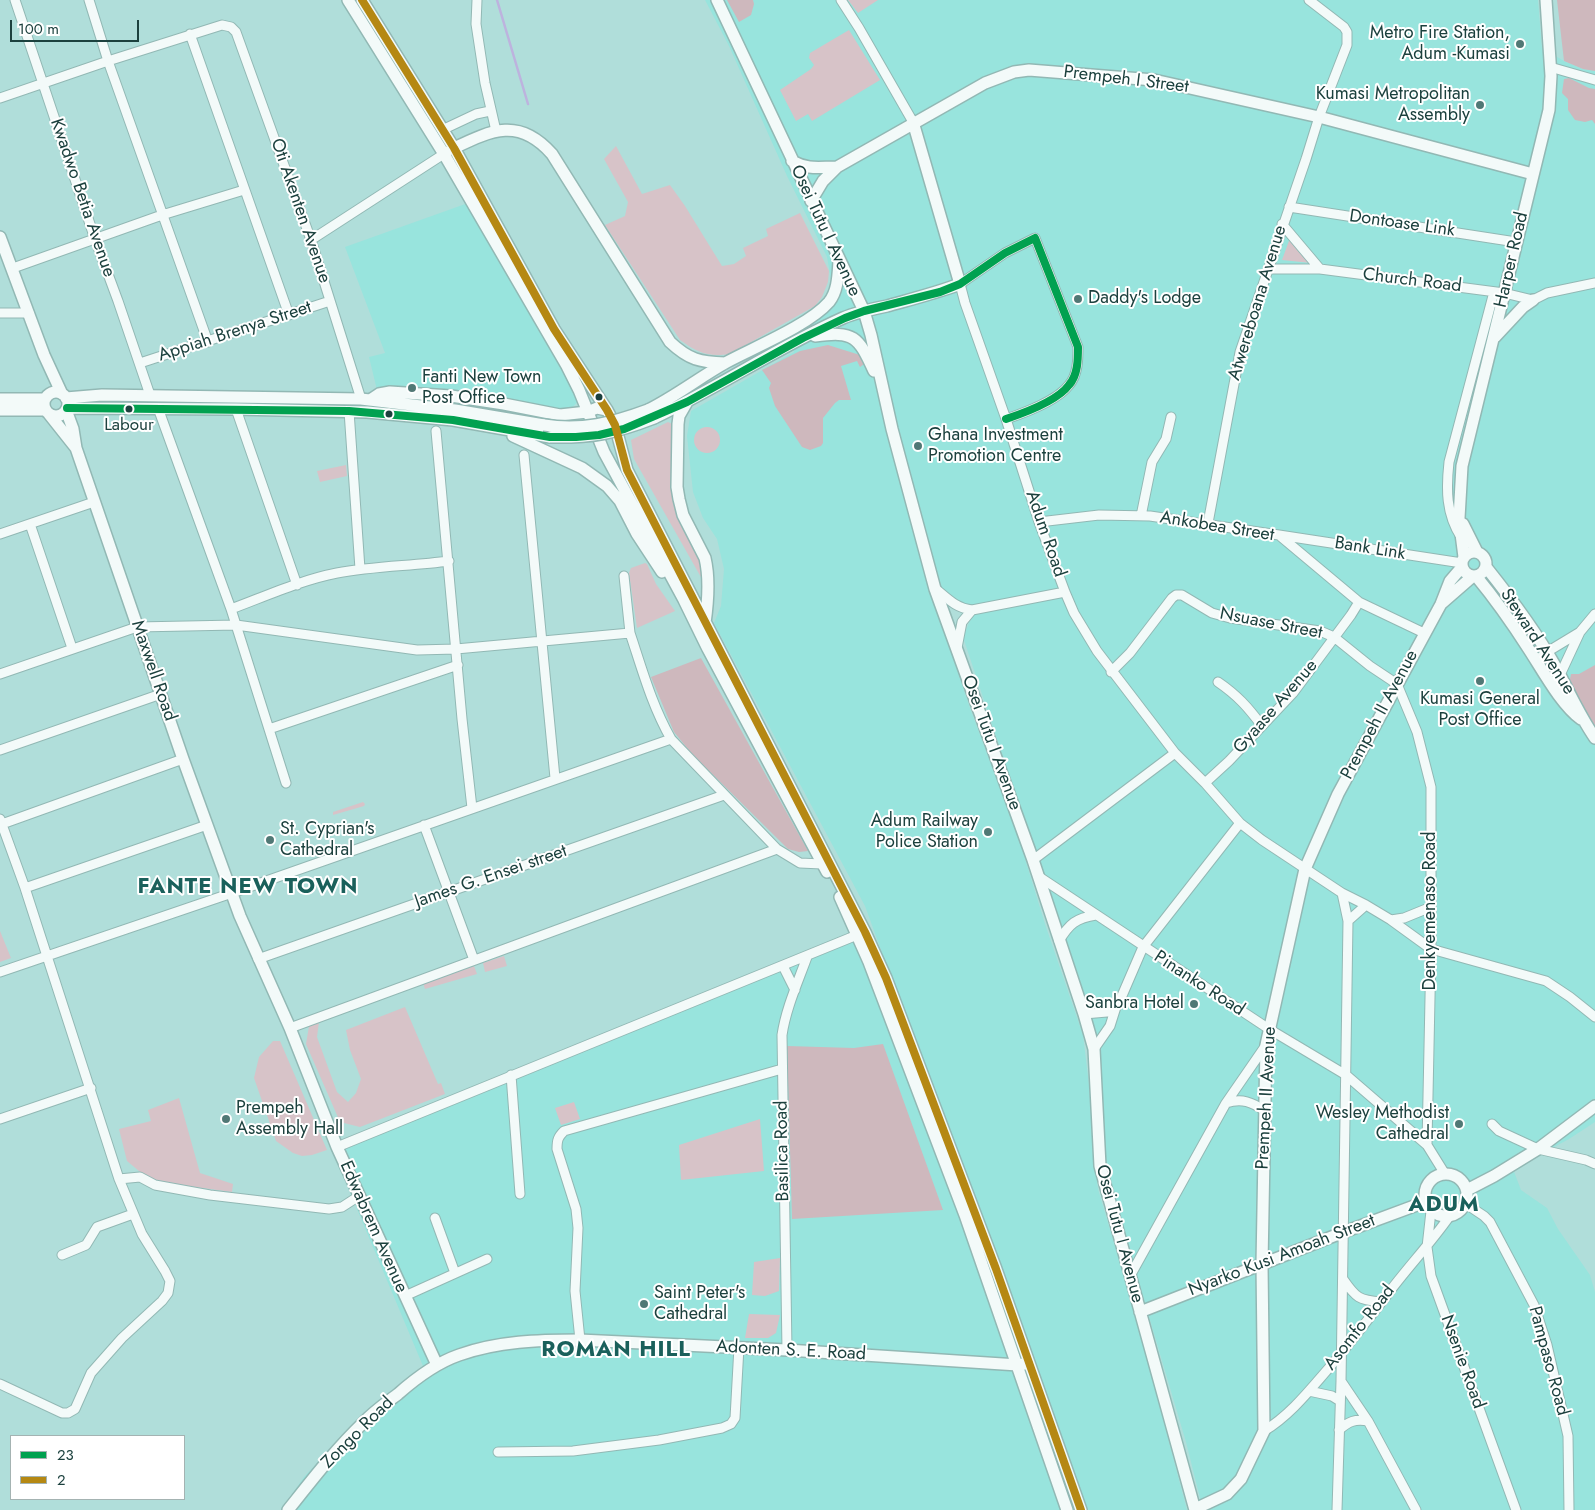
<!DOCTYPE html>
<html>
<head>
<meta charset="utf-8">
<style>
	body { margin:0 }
	#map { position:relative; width:1595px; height:1510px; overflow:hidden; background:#b0deda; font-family:Jost,sans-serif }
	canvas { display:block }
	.legend { position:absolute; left:10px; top:1435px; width:175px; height:65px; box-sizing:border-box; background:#fff; border:1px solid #a4b3b2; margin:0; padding:6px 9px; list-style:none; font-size:15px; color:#1c413e }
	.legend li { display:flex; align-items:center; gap:10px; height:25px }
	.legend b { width:25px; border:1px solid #a4b3b2 }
	.scale { position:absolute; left:10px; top:20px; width:129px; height:22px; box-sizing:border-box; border:2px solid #1c413e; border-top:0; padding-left:6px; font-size:15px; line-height:18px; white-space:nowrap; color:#1c413e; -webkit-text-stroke:4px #fff; paint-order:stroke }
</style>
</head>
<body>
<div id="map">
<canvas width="1595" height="1510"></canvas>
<ul class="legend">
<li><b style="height:6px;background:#01a150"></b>23</li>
<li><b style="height:6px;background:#b58813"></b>2</li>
</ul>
<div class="scale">100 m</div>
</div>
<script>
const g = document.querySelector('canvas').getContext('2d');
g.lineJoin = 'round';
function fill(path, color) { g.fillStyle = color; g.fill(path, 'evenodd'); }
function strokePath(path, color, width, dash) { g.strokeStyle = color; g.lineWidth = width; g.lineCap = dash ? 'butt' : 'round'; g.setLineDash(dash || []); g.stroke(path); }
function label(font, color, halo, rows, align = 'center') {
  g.font = font + ' Jost,sans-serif'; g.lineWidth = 4; g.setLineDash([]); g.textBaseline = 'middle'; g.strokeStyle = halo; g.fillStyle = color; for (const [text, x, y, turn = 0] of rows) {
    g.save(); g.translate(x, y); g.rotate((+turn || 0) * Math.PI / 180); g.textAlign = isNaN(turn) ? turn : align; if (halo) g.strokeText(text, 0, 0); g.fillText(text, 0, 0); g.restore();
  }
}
const built = new Path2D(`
	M705,0H1538L1542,48L1564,61L1583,69L1595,71V1122L1569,1139L1513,1169L1521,1190L1547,1208L1558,1229L1590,1275L1595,1292V1510H1203L1186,1442L1119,1215L1106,1166L1102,1131L1101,1076L1023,818L963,637L972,616L952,599L949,593L933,598L970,708L1019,839L1045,924L1083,1035L1090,1093L1093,1152L1098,1189L1134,1310L1187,1510H1085L865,906L714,623L721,606L724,569L717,539L703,518L693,492L687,436L691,411L794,352L783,326L807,313L823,300L832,285L827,257L787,176L729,46Z
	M468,203L580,400L567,412L377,390L369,357L385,353L345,247Z
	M852,934L948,1164L1064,1510H281L304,1477L368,1409L423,1366L330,1145Z`);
const green = new Path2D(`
	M848,0H878L858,13Z
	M849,30L880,80L812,121L808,114L796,121L780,90L811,69L814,65L809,58L810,53Z
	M616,146L642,194L670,185L685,206L722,266L734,264L746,256L743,248L768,236L766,229L800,213L829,271L828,282L822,297L815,306L730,354C708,357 698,353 680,340L605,225L625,216L628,202L604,159Z
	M1290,238L1311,263L1282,260Z
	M668,422L672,424V496L677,513L703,567L702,579L634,459L631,440Z
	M694 440a13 13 0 1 1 26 0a13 13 0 1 1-26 0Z
	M346,465L347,476L320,482L317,471Z
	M645,563L647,564L656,584L675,611L637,628L629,573L631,568Z
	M363,802L365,804L364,806L333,815V812Z
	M0,931L11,958L0,962Z
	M504,956L507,966L485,972L483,963Z
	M474,966L477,974L425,989L423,983Z
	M405,1007L438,1084L441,1083L445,1094L360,1127L340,1122L306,1044L309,1026L319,1022L317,1037L337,1092L348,1102L356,1093L361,1079L350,1050L346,1030Z
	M273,1041H280L327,1150L312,1155L302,1156L293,1153L276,1141L254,1078L259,1057Z
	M179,1098L200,1173L233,1184L232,1192L151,1181L127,1161L119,1129L151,1121L148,1110Z
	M574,1102L580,1119L561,1125L555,1108Z
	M760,1119L764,1171L681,1180L679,1145Z
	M780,1258L779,1291L765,1296L752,1295L754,1262Z
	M749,1314L780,1315L776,1333L768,1338H745Z`);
const forest = new Path2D(`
	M727,0H753L754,4L751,15L739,22Z
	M1557,0H1595V71L1583,69L1564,61Z
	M1569,78L1589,88L1595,89V124L1592,120L1585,122L1575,120L1568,110V99L1562,93L1564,79Z
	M828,345L860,355L864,364L860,367L857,361L841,366L851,400H839L835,403L823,418V443L821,446L810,450L802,447L775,406L769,388L771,383L762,370L800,351Z
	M701,658L808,851L799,852L788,849L692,754L674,732L651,677Z
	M1595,665V727H1592L1568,689L1571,674H1579Z
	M883,1044L943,1210L792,1219L787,1046L854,1048Z`);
const stream = new Path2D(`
	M497,0L528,104`);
const street = new Path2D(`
	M15,0L95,239L118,301L150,395
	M89,0L108,61L208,342
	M477,0L476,24L485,83L496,131
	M841,0L859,28L913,122
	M190,34L289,315
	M1550,67L1595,80
	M0,98L108,61L222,25L231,27L236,32L311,240L361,399
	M442,130L476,114L490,111
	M1289,207L1516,242
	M1282,224L1320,269
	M311,240L450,150
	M13,268L162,215L244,190
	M1268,269H1320L1504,293L1533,300L1547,293L1595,283
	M0,313H29
	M140,363L330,301
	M158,408L231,609L286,783
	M236,409L297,585
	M349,411L360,569
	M1006,419C1024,413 1058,400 1069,385C1078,375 1078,359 1078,347L1035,238L1005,253L960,284L965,303L1006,419L1039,522L1065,592L1074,613L1097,651L1175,753L1205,783L1240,823L1262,840L1342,893L1366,905L1391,920L1431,949L1546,981L1570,997L1595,1017
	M436,431L462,719L472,808
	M524,455L555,778
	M1141,516L1152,462L1166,439L1171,417
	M1039,522L1099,515L1150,516L1279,535L1359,602L1424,633
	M1208,523L1240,352L1306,159L1319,117L1347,45V32L1344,27L1309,0
	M30,524L72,648
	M0,534L94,502
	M1279,535L1462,563
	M1461,537C1446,514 1446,489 1449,462L1494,292
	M936,589C948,599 956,608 972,610L1065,592
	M231,609C266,596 301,580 337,573C374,566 412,566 449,561
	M630,633C642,669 652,706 671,739L777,849L800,863L822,864L828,862
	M957,648L962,622L972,610
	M1536,661L1547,652L1580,632
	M1111,672L1130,653L1172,598L1176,595H1182L1212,613L1230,618L1320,631L1334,637L1370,666L1397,684L1417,732L1431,787V949L1427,1145
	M0,674L137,627L236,625L417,650L456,649L630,633L624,576
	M1557,678L1560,675L1580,632L1595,614
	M1218,682C1237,695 1248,707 1262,726
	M269,729L458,665
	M0,750L161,694
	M1205,783L1229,761L1293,693L1351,615L1359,602
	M0,819L25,888L119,1179L142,1234L165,1271L170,1281L168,1293L162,1301L122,1338L91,1373L75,1409L68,1413H62L0,1384
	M2,824L183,759
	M424,825L474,960
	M1033,860L1175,753
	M1038,876L1269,1029L1346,1075L1427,1145L1445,1174
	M25,888L207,825
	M1391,920L1404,918L1431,907
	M1348,921L1366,905
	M1059,941C1069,924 1076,918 1096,915
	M258,959L724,795
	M783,966L795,990
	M0,972L232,893L671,739
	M1084,1014L1107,1012L1118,1005L1143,947L1240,823
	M290,1028L777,849
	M1094,1049L1110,1026L1116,1007
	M511,1075L520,1194
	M1226,1103C1242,1098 1252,1102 1265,1111
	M0,1119L91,1088
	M1492,1124L1499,1131L1538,1149L1586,1160L1595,1164
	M337,1147L862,933
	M119,1179L140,1177L155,1185L210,1195L329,1209L342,1207L359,1196
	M1466,1204L1484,1216L1490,1222L1534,1305L1547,1345L1568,1436L1569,1510
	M1431,1211L1427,1247L1431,1276L1516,1510
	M435,1218L455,1273
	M62,1255L86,1245L97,1227L133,1214
	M1130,1276L1226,1103L1266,1045
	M1343,1279C1356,1298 1359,1300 1381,1302
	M405,1296L487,1259
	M580,1340L575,1291L578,1228L576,1209L557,1149C557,1140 558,1137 564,1131L782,1069
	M787,1350L782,1035C786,1008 798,982 807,957
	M1341,1381L1368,1421L1416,1510
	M1309,1391L1332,1396L1340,1401
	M1339,1430C1349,1421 1355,1419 1368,1421
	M1264,1431C1287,1417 1304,1397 1322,1376C1345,1350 1366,1322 1387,1295C1407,1268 1430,1244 1449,1217
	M498,1452L573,1451L659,1440L722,1428L731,1424L735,1418L739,1347
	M1337,1510L1341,1381L1348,921L1342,893`);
const secondary = new Path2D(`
	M348,0L444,154L567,366L579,390L604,452L684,600L708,649L827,872
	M362,0L454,148L554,329L607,410L615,425L627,470L865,932L886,978L996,1269L1081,1510
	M717,0L864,311L871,335L892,429L935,589L1033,860L1084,1014L1094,1049L1100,1166L1195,1510
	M454,148C492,130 519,117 552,154L670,342C689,360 700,362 725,363
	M792,161C809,170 818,167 837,167
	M811,201L823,181L837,167L985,83L1014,72L1029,70L1154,80L1319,117L1533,174
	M0,237L44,355L62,394
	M815,336C854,331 858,336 874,371
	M1495,337L1523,307L1533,300
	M44 404a12 12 0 1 1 24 0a12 12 0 1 1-24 0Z
	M66,398L102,395L361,399L455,410L544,425
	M0,399H45
	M370,400L379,394L390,392L451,396L504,404L560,415L587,412L597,408L607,410
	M687,402L679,416L678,424L677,487L679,499L683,515L705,558C710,579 708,602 705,623
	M67,408L236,409L367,412L453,420L550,437
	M0,410H45
	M66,410L73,429L76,448L183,759L240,916L290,1028L337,1147L437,1365
	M648,410C676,396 700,377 727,362C755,347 809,325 829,302C838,291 838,275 839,261
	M49,414L76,448
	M654,418C719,387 778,347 843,318C857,312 872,309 887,306C912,299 936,293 960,284L913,122
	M513,436L582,468L607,486L620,501L637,534L662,572
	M1463,524L1477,552
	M1462 564a12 12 0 1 1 24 0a12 12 0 1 1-24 0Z
	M1464,557L1459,518L1462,466L1549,110L1551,76L1546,0
	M1486,567C1510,597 1535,630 1554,664C1568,689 1579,715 1595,738
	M1476,576C1495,599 1512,623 1528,648C1542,669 1561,705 1581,719
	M1442,603L1473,576
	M840,897L869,962L965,1215L1067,1510
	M1425 1195a21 21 0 1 1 42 0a21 21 0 1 1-42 0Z
	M1467,1190L1494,1176L1538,1149L1595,1106
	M1140,1312L1344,1232L1425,1202
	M1195,1509L1227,1494L1241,1479L1264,1431L1262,1264L1266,1045L1305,869L1338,794L1441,604L1450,581L1462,567
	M288,1510C312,1480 335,1450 363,1423C373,1412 386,1403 398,1394C416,1378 436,1363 459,1355C498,1341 539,1340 580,1340L787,1350L1018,1365L1024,1364`);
const secondaryBridge = new Path2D(`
	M544,425C582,431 613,423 648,410
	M550,437C592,438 615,433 654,418`);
const bus1 = new Path2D(`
	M67,408L349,411L453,420L550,437H576L599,435L624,429L687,402L803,338L845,318L864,311L940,292L960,284L1005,253L1035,238L1078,347C1078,359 1078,375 1069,385C1058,400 1024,413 1006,419`);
const bus2 = new Path2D(`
	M362,0L454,148L554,329L607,410L615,425L627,470L865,932L886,978L996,1269L1081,1510`);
const markers = [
	[1520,44,5,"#507875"],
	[1480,105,5,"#507875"],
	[1078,299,5,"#507875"],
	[412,388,5,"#507875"],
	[599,397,4.5,"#1c413e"],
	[129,409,4.5,"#1c413e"],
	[389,414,4.5,"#1c413e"],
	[918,446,5,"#507875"],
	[1480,681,5,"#507875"],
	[988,832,5,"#507875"],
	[270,840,5,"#507875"],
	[1194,1004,5,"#507875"],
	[226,1119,5,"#507875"],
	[1459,1124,5,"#507875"],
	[644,1304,5,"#507875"]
];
const busNames = [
	["Labour",129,426]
];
const poiNames = [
	["Metro Fire Station,",1510,34,"right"],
	["Adum -Kumasi",1510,55,"right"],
	["Kumasi Metropolitan",1470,95,"right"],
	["Assembly",1470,116,"right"],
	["Daddy's Lodge",1088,299],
	["Fanti New Town",422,378],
	["Post Office",422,399],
	["Ghana Investment",928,436],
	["Promotion Centre",928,457],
	["Kumasi General",1480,700,"center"],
	["Post Office",1480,721,"center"],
	["Adum Railway",978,822,"right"],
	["Police Station",978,843,"right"],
	["St. Cyprian's",280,830],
	["Cathedral",280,851],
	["Sanbra Hotel",1184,1004,"right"],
	["Prempeh",236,1109],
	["Assembly Hall",236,1130],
	["Wesley Methodist",1449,1114,"right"],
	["Cathedral",1449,1135,"right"],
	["Saint Peter's",654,1294],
	["Cathedral",654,1315]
];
const streetNames = [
	["Prempeh I Street",1126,80,7],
	["Kwadwo Betia Avenue",82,198,71],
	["Oti Akenten Avenue",300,211,71],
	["Dontoase Link",1402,224,8],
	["Osei Tutu I Avenue",825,231,65],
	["Harper Road",1512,260,-77],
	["Church Road",1412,281,7],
	["Atwereboana Avenue",1258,303,-73],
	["Appiah Brenya Street",235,332,-18],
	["Ankobea Street",1217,527,9],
	["Adum Road",1045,534,71],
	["Bank Link",1370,549,9],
	["Nsuase Street",1271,624,11],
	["Steward Avenue",1537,642,57],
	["Maxwell Road",153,671,71],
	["Gyaase Avenue",1276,707,-49],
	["Prempeh II Avenue",1380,715,-62],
	["Osei Tutu I Avenue",991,743,70],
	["James G. Ensei street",491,877,-19],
	["Denkyemenaso Road",1431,911,-90],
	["Pinanko Road",1199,984,33],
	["Prempeh II Avenue",1267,1098,-87],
	["Basilica Road",783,1151,-91],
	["Edwabrem Avenue",373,1227,66],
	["Osei Tutu I Avenue",1119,1234,75],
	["Nyarko Kusi Amoah Street",1282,1256,-21],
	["Asomfo Road",1360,1328,-52],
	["Adonten S. E. Road",791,1351,3],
	["Pampaso Road",1548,1361,75],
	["Nsenie Road",1462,1362,70],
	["Zongo Road",358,1433,-45]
];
const districtNames = [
	["FANTE NEW TOWN",248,888],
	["ADUM",1444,1206],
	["ROMAN HILL",616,1351]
];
fill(built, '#98e4dd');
fill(green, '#d7c3c8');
fill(forest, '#ceb8bd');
strokePath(stream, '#bdb3de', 2.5);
strokePath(street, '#92b8b4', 11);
strokePath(secondary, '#92b8b4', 14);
strokePath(street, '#f3faf9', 9);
strokePath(secondary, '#f3faf9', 11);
strokePath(secondaryBridge, '#92b8b4', 14, []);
strokePath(secondaryBridge, '#f3faf9', 11);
strokePath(bus1, '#01a150', 8);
strokePath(bus2, '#b58813', 8);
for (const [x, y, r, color] of markers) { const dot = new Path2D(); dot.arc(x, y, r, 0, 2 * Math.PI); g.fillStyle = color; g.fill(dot); strokePath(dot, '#fff', 2); }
label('17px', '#1c413e', '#fff', busNames);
label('18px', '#1c413e', '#fff', poiNames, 'left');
label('18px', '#1c413e', '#fff', streetNames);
g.letterSpacing = '1px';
label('bold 22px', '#1a605b', '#fff', districtNames);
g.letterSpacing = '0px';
</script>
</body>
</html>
